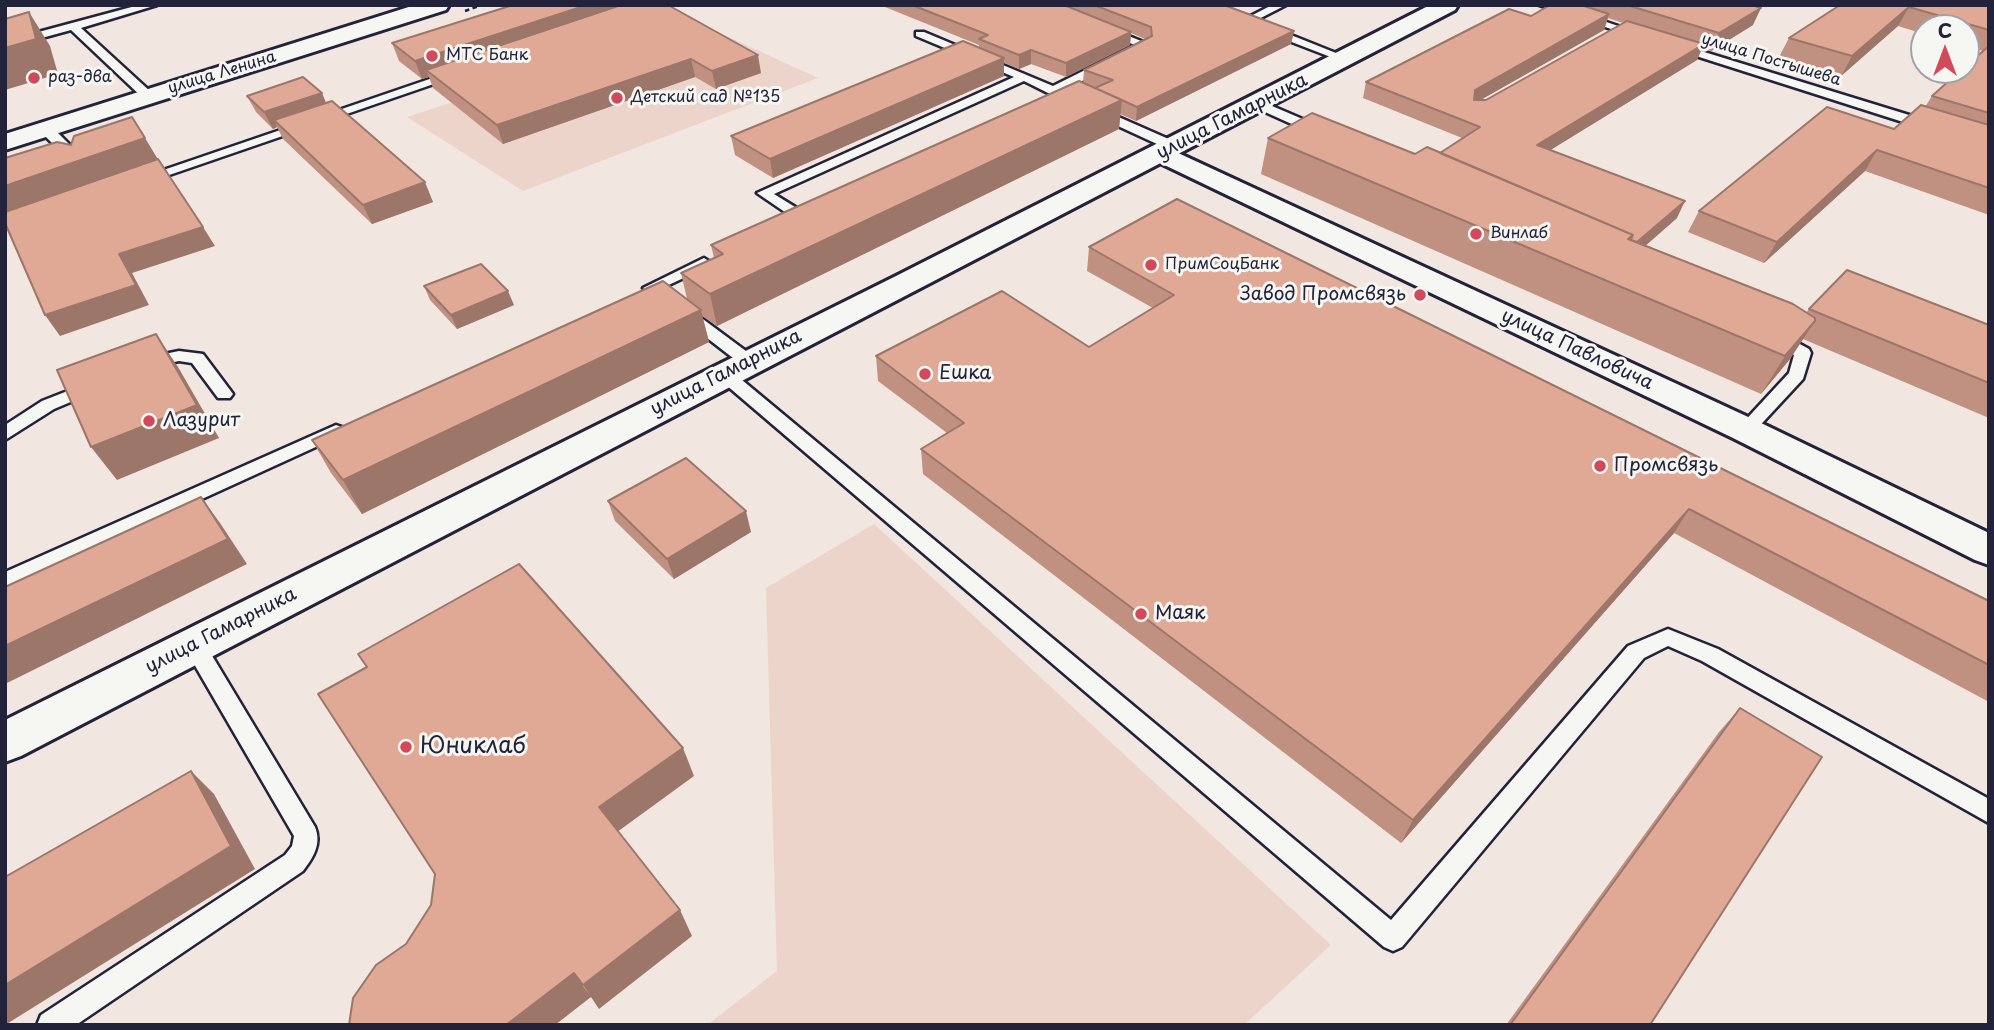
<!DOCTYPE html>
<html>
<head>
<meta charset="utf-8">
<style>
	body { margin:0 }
	#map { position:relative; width:1994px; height:1030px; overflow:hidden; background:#f1e7e0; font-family:"Playpen Sans",sans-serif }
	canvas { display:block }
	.frame { position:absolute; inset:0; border:7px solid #22223b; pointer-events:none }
	.north { position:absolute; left:1910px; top:14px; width:70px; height:70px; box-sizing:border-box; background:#f6f6f2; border:2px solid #a1a1a9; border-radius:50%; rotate:0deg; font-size:19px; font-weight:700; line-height:28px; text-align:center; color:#22223b }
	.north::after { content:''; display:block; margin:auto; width:24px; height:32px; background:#d1495b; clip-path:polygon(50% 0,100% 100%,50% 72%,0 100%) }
</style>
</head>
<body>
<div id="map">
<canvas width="1994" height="1030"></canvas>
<div class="frame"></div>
<div class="north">С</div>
</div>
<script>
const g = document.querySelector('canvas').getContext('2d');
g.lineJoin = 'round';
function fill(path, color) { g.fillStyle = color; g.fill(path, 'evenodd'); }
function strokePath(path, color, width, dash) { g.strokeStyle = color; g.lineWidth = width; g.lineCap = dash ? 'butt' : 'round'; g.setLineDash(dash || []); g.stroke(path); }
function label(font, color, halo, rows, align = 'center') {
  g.font = font + ' "Playpen Sans",sans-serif'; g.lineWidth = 6; g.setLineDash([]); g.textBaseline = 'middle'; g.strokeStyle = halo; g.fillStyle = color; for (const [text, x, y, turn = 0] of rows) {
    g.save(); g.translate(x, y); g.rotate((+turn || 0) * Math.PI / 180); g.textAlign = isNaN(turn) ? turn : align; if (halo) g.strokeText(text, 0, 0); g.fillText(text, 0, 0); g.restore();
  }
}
const built = new Path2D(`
	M696,22L818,78L523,191L407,117Z
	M874,524L1331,945L1244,1025H707L777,971L766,588Z`);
const path = new Path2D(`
	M465,11L482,5`);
const lane = new Path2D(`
	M139,5H157L81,28L152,93V99H144L71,30L5,48V41Z
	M1272,5H1286L1251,23L1241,21Z
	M1539,5H1556L1645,35L1635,37Z
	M1263,27H1271L1351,59L1341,61L1263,31Z
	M1101,28H1109L1151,45L1063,91L1072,95V101H1064L1024,81L774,194L808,215V221H798L757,193L1014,77L916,36V32H924L1053,86L1135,45L1101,32Z
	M1675,43L1935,123L1936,126L1930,130L1925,129L1671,48L1669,46Z
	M450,72L460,75L149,182H139L137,179Z
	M1258,100L1326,129L1327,132L1326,135H1316L1254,107L1252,104Z
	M1098,108L1180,144L1182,147L1175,151L1170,150L1094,115L1092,112Z
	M46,125L51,126L83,158V164H73L41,132L40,129Z
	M704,258L712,263L709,266L656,291H646L643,288Z
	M686,309L692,311L754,357L756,361L754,365H742L680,317L678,314Z
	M1776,331L1809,349L1811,353L1803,379L1752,434H1740L1737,430L1740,426L1789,373L1794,355L1770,339L1768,336Z
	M179,351L203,354L233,394L230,398H218L192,363L179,361L146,368L138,363L140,359Z
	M724,369L730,370L1391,920L1628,646L1668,629L1718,649L1989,799V823L1702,661L1668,646L1644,658L1402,947L1393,951L1384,947L718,378L716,374L718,370Z
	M93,381L102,386L99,390L54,409L5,440V425L42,401Z
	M336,425L342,427L345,431L342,435L5,589V572Z
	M194,636L202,639L315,827C322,844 313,858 303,871L76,1025H37L41,1015L285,855L292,846L294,836L183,645L186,639Z`);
const street = new Path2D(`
	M1163,146L1759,422L1989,533V565L1975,560L1733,438L1154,160L1150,154L1154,148Z`);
const secondary = new Path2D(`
	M415,5H449L446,10L5,150V134Z
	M1430,5H1458L1455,10L1276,103L21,756L5,762V720L896,276Z`);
const wall = new Path2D(`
	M513,5L761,73L716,89L695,77L503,144L433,88L429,77L422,79L399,61L392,43Z
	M880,5H1224L1294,31L1291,44L1136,121L1120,114L1119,129L717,326L702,316L709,342L362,514L331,473L312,440L687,299L681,273L714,258L711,245L1083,83L1084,70L1145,39L1131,33L1130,45L1066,77L1031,64L1019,69L1004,63V76L773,178L735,155L731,136L979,48V45Z
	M1550,5H1752L1753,25L1711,51L1702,48L1697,60L1550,150L1677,218L1645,246L1806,313L1809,309L1989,325V418L1803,339L1790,359L1761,394L1261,174L1268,138L1415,154L1440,153L1462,138L1363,98L1366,82L1531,16ZM1608,18L1623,23L1486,100H1480L1604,30Z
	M1840,5H1989V215L1865,171L1764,263L1688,232L1699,211L1894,129L1925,107L1932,96L1983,51L1966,46V28H1924V34L1898,26L1841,76L1779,57L1789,38Z
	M247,96L326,103L433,202L372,224L283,139L277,127L273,129L256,112Z
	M1089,247L1989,601V702L1674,533L1401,843L923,474L921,449L947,433L878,381L876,356L1089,347L1153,308L1087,271Z
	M424,286L514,305L457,329L430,300Z
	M608,501L751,532L674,579L615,521Z
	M1740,708L1650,1025H1506L1719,732Z`);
const shadedWall = new Path2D(`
	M587,5L642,6L426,70L429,77L422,79L415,61Z
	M1909,7L1898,26L1841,76L1852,56Z
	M1761,8L1753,25L1711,51L1719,33Z
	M29,12L50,46L58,74L5,90V48Z
	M1609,14L1604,30L1470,106L1475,90Z
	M1294,31L1291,44L1136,121L1137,107Z
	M1131,32L1130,45L1066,77V63Z
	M1704,44L1697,60L1531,162L1537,145Z
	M1031,50V64L1019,69V55Z
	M758,55L761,73L716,89L712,71Z
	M1004,58V76L773,178L770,159Z
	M691,59L695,77L503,144L497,125Z
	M322,93L329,110L274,120L277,127L273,129L264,112Z
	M1122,100L1119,129L717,326L710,294Z
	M145,138L162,166L5,222V186Z
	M1877,150L1865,171L1764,263L1777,242Z
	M425,182L433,202L372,224L363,205Z
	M1685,201L1677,218L1628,261L1636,244Z
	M203,227L215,246L132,273L149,305L60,336L45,315L119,254Z
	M508,291L514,305L457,329L451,315Z
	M701,310L709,342L362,514L343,480Z
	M1815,321L1790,359L1761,394L1785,356Z
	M156,334L178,367L219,438L117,480L91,447Z
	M201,497L220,523L247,564L5,684V646Z
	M1689,509L1674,533L1401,843L1413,820Z
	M746,511L751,532L674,579L667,559Z
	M683,748L694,776L613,835L599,807Z
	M191,771L214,794L255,869L5,1025V985Z
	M680,910L692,936L599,1009L583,985Z
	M574,973L591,997L555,1025H506Z`);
const building = new Path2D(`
	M513,5H587L415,61L392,43Z
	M621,5H668L758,55L712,71L691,59L497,125L426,70Z
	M912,5H1064L1131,32L1066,63L1031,50L1019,55L979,39L988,35Z
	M1094,5H1224L1294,31L1137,107L1095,88L1113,80L1084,70L1152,36L1151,27Z
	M1550,5H1581L1609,14L1475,90L1474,100H1486L1627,21L1704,44L1537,145L1685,201L1637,242L1631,240L1633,235L1440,153L1480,127L1366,82L1509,9L1531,16Z
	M1627,5H1752L1761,8L1719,33Z
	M1840,5H1989V30L1909,7L1852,56L1789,38Z
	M29,12L36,39L5,48V19Z
	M963,41L1004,58L770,159L731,136Z
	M1989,46V113L1932,96L1961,70H1966V66Z
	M303,77L322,93L264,112L247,96Z
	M1079,81L1122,100L710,294L681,273L723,254L711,245Z
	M332,101L425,182L363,205L274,120Z
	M1921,105L1989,125V188L1877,150L1777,242L1699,211L1827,107L1894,129Z
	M1312,113L1415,154L1427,147L1633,235L1628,239L1793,304L1815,318V321L1785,356L1268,138Z
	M132,117L145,138L5,186V158L57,142L71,145L74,136Z
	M158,159L203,227L119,254L136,285L45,315L5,223V212Z
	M1177,199L1989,601V665L1689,509L1413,820L921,449L964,423L876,356L1002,291L1089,347L1174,295L1089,247Z
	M481,264L508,291L451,315L424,286Z
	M1847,270L1989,325V383L1809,309Z
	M663,281L701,310L343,480L312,440Z
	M156,334L197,405L91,447L57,370Z
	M686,458L746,511L667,559L608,501Z
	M201,497L228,539L5,646V587Z
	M519,564L683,748L599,807L680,910L583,985L574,973L506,1025H349L353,998L376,965L406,944L431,905L435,874L318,694L367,667L358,654Z
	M1740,708L1822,757L1650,1025H1510Z
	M191,771L231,846L5,985V877Z`);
const markers = [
	[432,56,7,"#d1495b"],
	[34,78,7,"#d1495b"],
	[617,98,7,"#d1495b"],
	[1476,234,7,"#d1495b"],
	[1151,265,7,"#d1495b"],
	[1420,295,7,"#d1495b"],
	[925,374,7,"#d1495b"],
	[149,421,7,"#d1495b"],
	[1600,466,7,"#d1495b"],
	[1141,614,7,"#d1495b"],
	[406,747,7,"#d1495b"]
];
const farPoinames = [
	["МТС Банк",446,56],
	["раз-два",48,78],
	["Детский сад №135",631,98],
	["Винлаб",1490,234],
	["ПримСоцБанк",1165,265]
];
const farStreetnames = [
	["улица Постышева",1771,60,17],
	["улица Ленина",222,73,-17]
];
const streetNames = [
	["улица Гамарника",1232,117,-27],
	["улица Павловича",1577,350,25],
	["улица Гамарника",726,373,-27],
	["улица Гамарника",221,631,-27]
];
const poiNames = [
	["Завод Промсвязь",1406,295,"right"],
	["Ешка",939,374],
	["Лазурит",163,421],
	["Промсвязь",1614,466],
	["Маяк",1155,614]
];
const nearPoinames = [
	["Юниклаб",420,747]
];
fill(built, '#ecd4ca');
strokePath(lane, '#22223b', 5);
strokePath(street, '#22223b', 6);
strokePath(secondary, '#22223b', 6);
strokePath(path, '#22223b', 2.5, [4.5, 3.5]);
fill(lane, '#f6f6f2');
fill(street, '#f6f6f2');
fill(secondary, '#f6f6f2');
fill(wall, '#c09181');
fill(shadedWall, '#9c7669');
fill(building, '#dfa996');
strokePath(building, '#9c7669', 2);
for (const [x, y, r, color] of markers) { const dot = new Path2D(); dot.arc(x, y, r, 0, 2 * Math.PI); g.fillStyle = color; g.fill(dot); strokePath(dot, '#f6f6f2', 2.5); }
label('16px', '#22223b', '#f6f6f2', farPoinames, 'left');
label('16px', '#22223b', '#f6f6f2', farStreetnames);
label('19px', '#22223b', '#f6f6f2', streetNames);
label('19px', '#22223b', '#f6f6f2', poiNames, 'left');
label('23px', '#22223b', '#f6f6f2', nearPoinames, 'left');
</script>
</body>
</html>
